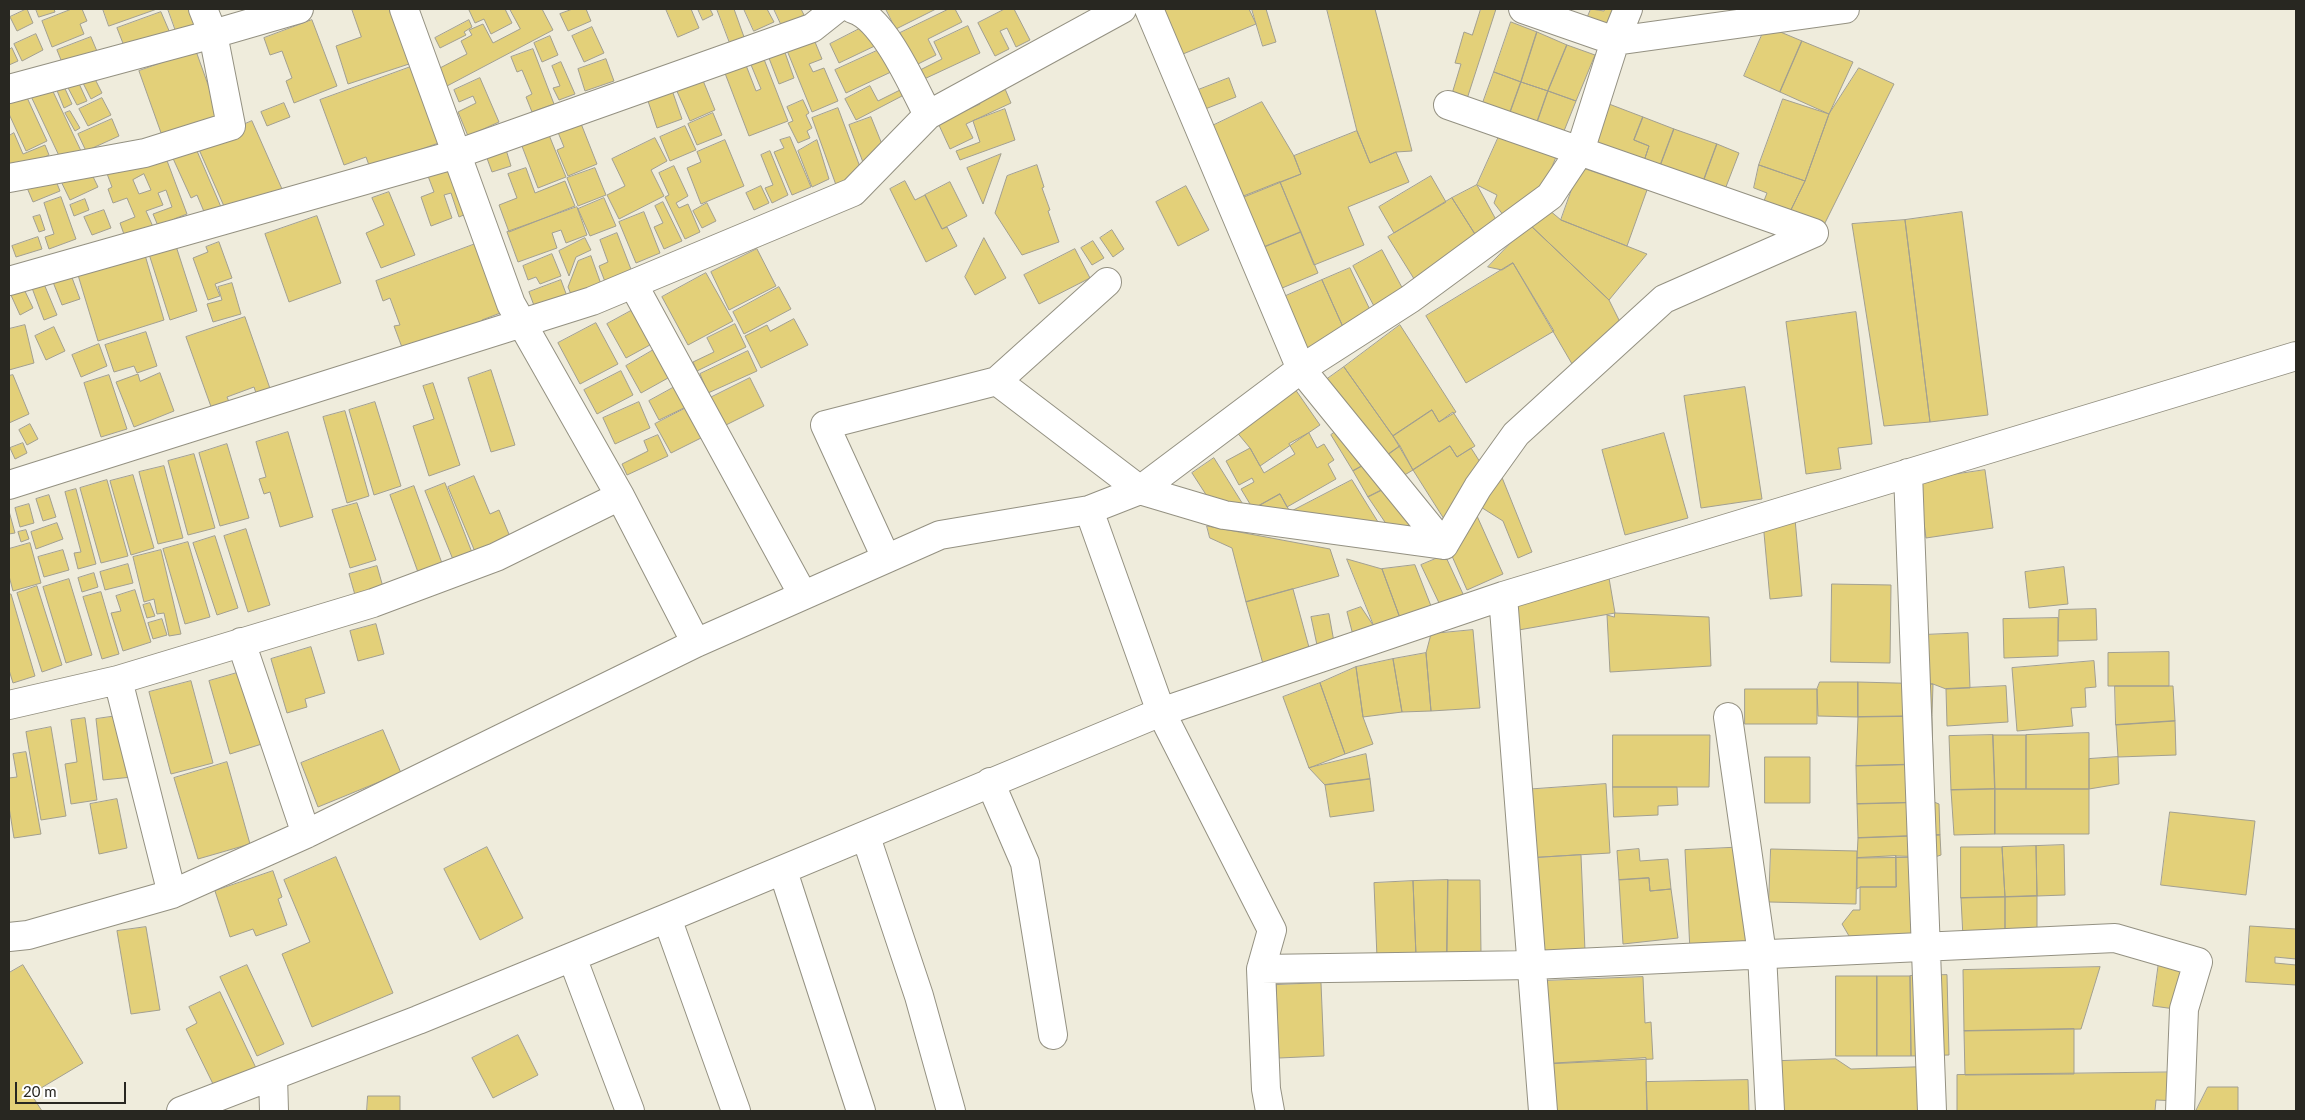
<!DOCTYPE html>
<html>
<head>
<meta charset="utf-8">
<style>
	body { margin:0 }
	#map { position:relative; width:2305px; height:1120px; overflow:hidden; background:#efecdc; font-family:Lato,sans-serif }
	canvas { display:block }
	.frame { position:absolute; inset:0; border:10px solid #282721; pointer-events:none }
	.scale { position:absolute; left:15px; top:1082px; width:111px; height:22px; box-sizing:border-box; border:2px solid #282721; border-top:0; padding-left:6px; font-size:15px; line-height:18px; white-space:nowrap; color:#282721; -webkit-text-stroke:4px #fff; paint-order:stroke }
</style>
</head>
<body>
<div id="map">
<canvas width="2305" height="1120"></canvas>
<div class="frame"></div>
<div class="scale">20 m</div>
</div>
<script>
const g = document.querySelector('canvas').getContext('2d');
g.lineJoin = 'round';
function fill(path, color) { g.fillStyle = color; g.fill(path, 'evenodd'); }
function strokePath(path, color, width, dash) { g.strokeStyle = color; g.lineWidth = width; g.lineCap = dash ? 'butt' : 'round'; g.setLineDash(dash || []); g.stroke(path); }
const building = new Path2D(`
	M27,9L33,23L17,31L10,17Z
	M36,9H54L55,12L39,17Z
	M72,9H82L87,21L80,24L84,34L52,47L42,21Z
	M103,9H157L109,26Z
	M168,9H199L205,25L177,34Z
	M352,9H391L409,64L348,84L336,46L361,37Z
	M472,9H505L512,23L491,34L484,19L475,23L469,10Z
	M510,9H542L553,30L447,86L438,69L467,54L461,41L472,35L469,30L483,24L493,43L520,29Z
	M573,9H586L591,21L568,31L560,14Z
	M666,9H691L699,28L678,37Z
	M698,9H710L713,15L703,20Z
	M717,9H734L744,37L730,43Z
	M744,9H767L774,22L754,31Z
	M774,9H801L804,15L782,26Z
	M886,9H936L896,29Z
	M949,9H955L962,22L928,39L936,55L916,65L900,33Z
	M1005,9H1014L1030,40L1016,47L1007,28L1000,31L1009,49L995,56L978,23Z
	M1166,9H1249L1256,24L1183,54L1164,10Z
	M1252,9H1266L1276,42L1263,46Z
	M1327,9H1375L1412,151L1396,152L1370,163L1357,131Z
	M1481,9H1496L1466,102L1451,97L1461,64L1455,63L1464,32L1472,35Z
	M1591,9L1604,11L1605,9H1624L1614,32L1586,21Z
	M161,12L170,33L126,51L117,28Z
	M312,20L337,86L294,103L286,81L292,78L282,51L270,55L264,38Z
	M469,20L472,27L464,32L466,35L440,48L435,38Z
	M1511,22L1537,32L1521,82L1494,72Z
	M871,23L881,43L839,63L830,44Z
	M968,26L980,53L922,80L918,71L942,59L934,42Z
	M1766,26L1802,41L1780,92L1744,76Z
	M592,27L604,53L584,62L572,36Z
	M1537,32L1567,45L1548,91L1521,82Z
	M36,34L43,50L22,61L14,44Z
	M550,36L558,55L542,62L534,43Z
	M91,37L99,56L65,70L57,50Z
	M813,37L822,59L809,64L813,72L824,68L838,101L812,112L786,48Z
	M1802,41L1853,62L1829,114L1780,92Z
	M1567,45L1595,55L1576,101L1548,91Z
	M783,47L794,78L779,84L767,53Z
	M12,48L18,61L9,65V50Z
	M533,49L554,104L532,112L526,97L532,94L522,70L517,72L511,57Z
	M881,49L891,72L846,93L835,70Z
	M196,51L222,124L165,144L139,71Z
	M762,54L788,121L749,136L723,68L744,60L756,91L761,89L749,60Z
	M606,59L614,81L585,91L578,69Z
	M561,62L575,94L559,100L553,88L560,86L552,66Z
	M416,65L444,141L370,168L366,157L344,165L320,100Z
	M1859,68L1894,84L1821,231L1788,216L1805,181L1829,114Z
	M91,71L102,93L91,99L80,77Z
	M1494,72L1521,82L1507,121L1480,111Z
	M76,77L87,101L77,105L65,82Z
	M1000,77L1011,103L966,124L973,138L950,149L938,123L980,104L974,88Z
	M480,78L499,122L468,136L458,112L476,103L473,96L459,102L454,90Z
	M702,78L715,110L690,121L676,89Z
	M1229,78L1236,97L1200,111L1193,92Z
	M61,80L72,104L64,108L54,83Z
	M1521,82L1548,91L1534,131L1507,121Z
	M49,83L81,151L61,160L29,92Z
	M870,86L878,101L900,90L902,96L856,120L845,99Z
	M672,90L682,119L657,128L647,98Z
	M24,91L47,141L26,151L9,114V98Z
	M1548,91L1576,101L1560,141L1534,131Z
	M102,98L111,115L88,126L79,109Z
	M1783,99L1829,114L1805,181L1759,165Z
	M803,100L809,113L806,115L812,128L807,131L810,138L798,143L788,123L793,121L787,107Z
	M1262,102L1294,156L1301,174L1244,197L1210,127Z
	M284,103L290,117L267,126L261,112Z
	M1609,104L1643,117L1634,140L1649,146L1643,164L1593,145Z
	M838,108L863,175L836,185L812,118Z
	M1005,109L1015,140L960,160L956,151L980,142L973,121Z
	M70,111L80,128L75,131L65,113Z
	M713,113L722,135L697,145L688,124Z
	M578,116L597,164L568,176L557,150L564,147L555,125Z
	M871,117L890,164L867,173L849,125Z
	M1643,117L1674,129L1659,169L1643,164L1649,146L1634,140Z
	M112,119L119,136L86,151L78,134Z
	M252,121L282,189L227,213L197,145Z
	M685,126L696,150L670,161L660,137Z
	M1674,129L1717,144L1702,185L1659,169Z
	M547,130L566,177L538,188L520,141Z
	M1357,131L1370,163L1396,152L1409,182L1348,207L1364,245L1314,265L1280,182L1301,174L1294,156Z
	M14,133L23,154L45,145L49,155L13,172L9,163V136Z
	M1500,134L1556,157L1541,194L1507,220L1494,203L1497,195L1477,185Z
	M790,137L811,187L792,195L774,152L784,148L780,140Z
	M655,138L667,161L651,170L664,196L619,219L607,195L625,186L612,159Z
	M725,140L744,186L701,204L687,168L701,162L697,152Z
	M817,140L829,179L812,187L798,151Z
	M504,143L511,166L492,172L484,150Z
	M194,144L221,207L205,214L197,195L191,198L171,154Z
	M1717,144L1739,153L1724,192L1702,185Z
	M163,150L187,214L174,219L177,227L161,233L153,214L172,207L166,190L158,193L163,205L146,211L154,229L126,240L120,223L135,217L127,198L113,203L108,189L112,187L106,171Z
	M770,151L788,195L772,203L765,188L773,185L761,155Z
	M1001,154L983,204L967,168Z
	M85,160L98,187L70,200L57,173Z
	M456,165L473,211L459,217L451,193L444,195L452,218L431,226L421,197L434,192L428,176Z
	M1037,165L1044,187L1042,188L1050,210L1048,211L1059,242L1022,255L995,213L1007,176Z
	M1759,165L1805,181L1788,216L1762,206L1767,193L1754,188Z
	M674,166L688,196L676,203L679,208L688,204L700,232L685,239L665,197L669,195L659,173Z
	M1580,167L1647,190L1627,246L1561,220Z
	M526,168L535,193L565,181L575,206L509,232L499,205L517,198L508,174Z
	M595,168L606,195L578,206L567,178Z
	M52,171L60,191L33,202L25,183Z
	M144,174L151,190L139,194L133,180Z
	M1431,176L1446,202L1394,233L1379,207Z
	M905,181L915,200L925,195L942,229L947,227L957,246L926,262L890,189Z
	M950,182L967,216L942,229L925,195Z
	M1280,182L1301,232L1257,250L1237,199Z
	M1477,185L1500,227L1480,242L1452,198Z
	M761,186L769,203L754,210L746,193Z
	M1186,186L1209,230L1178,246L1156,202Z
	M389,192L415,255L381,268L366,233L384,225L372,198Z
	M61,197L76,239L49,249L45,237L54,234L44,203Z
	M604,198L616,226L590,236L578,209Z
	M1452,198L1480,242L1416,282L1388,237Z
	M85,199L89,210L74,216L70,205Z
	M663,202L682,241L664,249L654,227L663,223L655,206Z
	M707,203L716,221L702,228L693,211Z
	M577,207L587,235L566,243L561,230L552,233L557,248L518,262L507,232Z
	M104,210L111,228L92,235L84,217Z
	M1549,210L1561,220L1647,254L1609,300L1529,224Z
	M644,212L660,253L636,263L619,222Z
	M1962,212L1988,415L1930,422L1905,220Z
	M40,215L45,230L39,232L33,217Z
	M317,216L341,283L289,302L265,234Z
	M1905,220L1930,422L1884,426L1852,224Z
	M1529,224L1609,300L1620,322L1575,369L1513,263L1502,270L1488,267Z
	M1112,230L1124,249L1113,257L1100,238Z
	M1301,232L1318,273L1275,291L1257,250Z
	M617,233L634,277L607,287L599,266L608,262L600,240Z
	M38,237L42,249L16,257L12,246Z
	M585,238L591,250L576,257L569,276L559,251Z
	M984,238L1006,278L975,295L965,277Z
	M1093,241L1104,258L1092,265L1081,248Z
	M219,242L232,278L215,284L220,296L208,300L193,258L208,252L206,247Z
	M478,243L503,312L482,320L485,330L469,336L465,326L425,341L406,358L394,326L400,325L390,298L383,301L376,281Z
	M176,246L197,311L170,320L149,254Z
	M757,249L776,286L729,310L711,272Z
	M1075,249L1090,278L1039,304L1024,275Z
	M1382,250L1406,295L1376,310L1353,266Z
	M552,254L561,276L540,284L536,277L528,280L523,266Z
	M145,255L164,320L98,341L78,275Z
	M591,256L602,287L573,299L568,287L578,261Z
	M1513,263L1554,331L1466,383L1426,316Z
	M1350,268L1372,314L1343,327L1322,280Z
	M706,273L733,321L688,345L662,297Z
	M71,275L80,299L62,305L53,282Z
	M561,280L568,299L536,311L529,292Z
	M1322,280L1343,327L1304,356L1279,299Z
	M232,283L241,314L213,322L207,304L222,300L218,287Z
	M44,284L57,315L44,320L32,288Z
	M23,287L33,308L20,315L10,293Z
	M779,287L791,309L744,334L733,312Z
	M640,306L659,340L626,358L607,324Z
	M1856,312L1872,444L1838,448L1841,469L1806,474L1786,322Z
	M245,317L273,397L259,402L254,387L227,397L232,409L214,415L186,337Z
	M794,319L808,345L761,368L745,336L767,325L770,331Z
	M596,323L618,364L580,384L558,343Z
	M735,324L746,347L697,371L693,362L714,352L707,338Z
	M25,325L34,363L9,370V329Z
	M1400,325L1456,412L1439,422L1432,410L1393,436L1344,367Z
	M54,327L65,351L46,360L35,336Z
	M146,332L157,366L137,373L134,366L114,372L105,345Z
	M99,344L107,366L81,377L72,355Z
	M662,345L677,373L641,393L626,366Z
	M748,351L757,371L708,393L700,374Z
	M1344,367L1400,446L1379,461L1323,382Z
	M491,370L515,445L491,452L468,378Z
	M621,371L633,395L597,414L584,390Z
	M160,373L174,411L134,427L116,382L138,374L140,381Z
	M13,375L29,414L9,423V376Z
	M109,375L127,429L101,437L84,383Z
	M750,378L764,406L722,427L708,399Z
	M433,383L460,465L429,476L413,426L434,419L423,386Z
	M680,384L690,405L659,420L649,401Z
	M1745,387L1762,499L1701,508L1684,396Z
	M1295,389L1320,425L1260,466L1250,448L1235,430Z
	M375,402L401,486L374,495L349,410Z
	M639,402L650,428L615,444L603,418Z
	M692,405L707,435L671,453L655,424Z
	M1432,410L1439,422L1453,412L1475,446L1457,457L1450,446L1413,470L1393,436Z
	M345,411L369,496L347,503L323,417Z
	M30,424L38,439L27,445L19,430Z
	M1342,427L1371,461L1353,471L1331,435Z
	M288,432L313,517L280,527L270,492L264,494L259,479L266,477L256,442Z
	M1309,433L1317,448L1324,444L1334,460L1328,464L1336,479L1287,507L1280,494L1253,509L1241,489L1254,482L1252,478L1239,485L1226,461L1250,448L1264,473L1295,454L1289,444Z
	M1664,433L1688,518L1625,535L1602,450Z
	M658,435L668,456L627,475L622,464L648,451L644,441Z
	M23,443L27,453L15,459L10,448Z
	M227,444L249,518L220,526L199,453Z
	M1400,446L1413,470L1396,480L1379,461Z
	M1450,446L1457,457L1471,448L1480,462L1444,519L1413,470Z
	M194,454L215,528L188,535L168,461Z
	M1214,458L1249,514L1214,507L1192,473Z
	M1371,461L1390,486L1368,497L1353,471Z
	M164,466L183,538L158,544L139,472Z
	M1499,470L1532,552L1518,558L1503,521L1476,504Z
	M1985,470L1993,528L1926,538L1918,480Z
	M133,475L154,548L131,555L110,481Z
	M474,476L490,514L499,510L513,544L478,559L448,487Z
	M107,480L128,556L101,563L80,488Z
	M1352,480L1383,530L1292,511Z
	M445,483L473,555L454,562L425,491Z
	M414,486L443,566L419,575L390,495Z
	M1390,486L1430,536L1391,531L1368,497Z
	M76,489L96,564L78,569L74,553L81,552L65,492Z
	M1280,494L1294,519L1253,509Z
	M49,495L56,517L43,521L36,499Z
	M357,503L376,560L350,568L332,510Z
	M29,504L34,523L20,527L15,508Z
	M1473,507L1503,574L1467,590L1448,547Z
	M9,511L15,533L9,534Z
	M1795,519L1802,596L1770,599L1763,522Z
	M57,523L63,539L36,549L31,532Z
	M1207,526L1330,549L1339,576L1246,602L1232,548L1210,538Z
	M246,529L270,605L248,612L224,536Z
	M26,530L29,539L21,542L18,532Z
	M215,536L238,608L217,615L193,543Z
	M188,542L210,617L185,624L163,549Z
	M30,543L41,583L13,591L9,576V549Z
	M63,550L69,570L44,577L38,557Z
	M161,550L181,634L169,636L164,613L157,614L154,599L144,602L133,557Z
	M1445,555L1463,594L1440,605L1421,565Z
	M1347,559L1382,569L1400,618L1375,628Z
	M128,564L133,583L105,590L100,572Z
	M1415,565L1431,606L1400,618L1382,569Z
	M377,566L383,587L355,595L349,574Z
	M2064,567L2068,604L2029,608L2025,572Z
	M94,573L98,587L82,592L78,578Z
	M1609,578L1615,613L1513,631L1511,601Z
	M69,579L92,655L66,663L43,587Z
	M1832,584L1891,585L1890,663L1831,662Z
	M37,586L62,665L42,672L17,593Z
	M1293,589L1310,651L1263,664L1246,602Z
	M135,590L151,642L123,651L111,613L121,611L116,596Z
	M101,592L119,654L102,659L83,597Z
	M9,594H11L35,676L13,683L9,670Z
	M150,603L155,616L147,618L143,605Z
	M1361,607L1375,628L1354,639L1347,612Z
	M2096,609L2097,640L2058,641L2059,610Z
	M1615,613L1709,617L1711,666L1610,672L1607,615L1614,617Z
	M1329,614L1334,642L1317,645L1311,617Z
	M2058,618V656L2004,658L2003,619Z
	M162,619L167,635L153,639L148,623Z
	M376,624L384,654L358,661L350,631Z
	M1473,630L1480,708L1431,711L1426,653L1431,634Z
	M1968,633L1970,688L1946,689L1933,684H1924L1922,635Z
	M311,647L325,693L305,699L307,707L287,713L271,659Z
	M2169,652V686H2108V653Z
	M1426,653L1431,711L1402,712L1393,659Z
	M1393,659L1402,712L1363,717L1356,667Z
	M2094,661L2096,687L2085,688L2086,707L2071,708L2073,726L2017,731L2012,668Z
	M1356,667L1363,717L1373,744L1345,754L1320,683Z
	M244,671L265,743L230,754L209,681Z
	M191,681L213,763L171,774L149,692Z
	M1820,682H1858V717L1818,716L1817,689Z
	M1858,682L1933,684L1932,716L1858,717Z
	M1320,683L1345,754L1309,768L1283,697Z
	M2006,686L2008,722L1947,726L1946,689Z
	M2115,686H2173L2175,721L2116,725Z
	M1745,689H1817V724H1745Z
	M124,715L132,777L103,780L96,719Z
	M1932,716L1933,764L1856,766L1858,717Z
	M85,718L97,800L71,804L65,764L77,762L71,720Z
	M2175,721L2176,755L2118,757L2116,725Z
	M51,727L66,816L41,820L26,732Z
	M383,730L401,773L318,807L301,763Z
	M2089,733V789H2026V735Z
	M1613,735H1710L1709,787H1613Z
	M1993,735H2026V789H1995Z
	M1993,735L1995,789L1951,790L1949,736Z
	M26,752L41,834L14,838L9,807V778L17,777L13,754Z
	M1366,754L1370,779L1325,785L1309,768Z
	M1765,757H1810V803H1765Z
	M2118,757L2119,784L2089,789V759Z
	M227,762L250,844L198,859L174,778Z
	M1933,764L1934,802L1857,804L1856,766Z
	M1370,779L1374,811L1330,817L1325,785Z
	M1606,784L1610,853L1526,858L1522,790Z
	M1613,787H1677L1678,805L1658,806V815L1614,817Z
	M1995,789V834L1954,835L1951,790Z
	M1995,789H2089V834H1995Z
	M117,799L127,848L99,854L90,804Z
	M1934,802L1939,804L1940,835L1858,838L1857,804Z
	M2170,812L2255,821L2246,895L2161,885Z
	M1940,835L1941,855L1935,857L1857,858L1858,838Z
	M2064,845L2065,895L2037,896L2036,846Z
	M2036,846L2037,896L2005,897L2002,847Z
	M487,847L523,918L480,940L444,869Z
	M1748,847L1752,948L1690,951L1685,850Z
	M1961,847H2002L2005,897L1961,898Z
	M1639,849L1640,861L1668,859L1671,889L1650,891L1649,878L1619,880L1617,851Z
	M1771,849L1857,851L1856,904L1769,902Z
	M1581,855L1585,951L1538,954L1534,858Z
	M1896,856V887H1860L1857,889V858Z
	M1896,856L1935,857V941H1852L1842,924L1853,910H1860V887H1896Z
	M336,857L393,993L312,1027L282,954L310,942L284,880Z
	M273,871L282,897L278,899L287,925L256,936L253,929L230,937L215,891Z
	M1649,878L1650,891L1671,889L1678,938L1623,944L1619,880Z
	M1448,880H1480L1481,953H1447Z
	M1448,880L1447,953L1416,956L1413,881Z
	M1413,881L1416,956L1377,958L1374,883Z
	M2037,896V936H2005V897Z
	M2005,897V936L1963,938L1961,898Z
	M2250,926L2296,929V959L2275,957V963L2296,965V985L2246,982Z
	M146,927L160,1010L131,1014L117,931Z
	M2161,947L2205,953L2197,1012L2153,1006Z
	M23,965L83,1063L31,1094L42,1111H9V973Z
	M247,965L284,1044L257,1056L220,977Z
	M2100,967L2081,1029L1964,1031L1963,970Z
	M1947,975L1949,1055L1911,1056L1910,976Z
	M1836,976H1877V1056H1836Z
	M1877,976H1910L1911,1056H1877Z
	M1643,977L1645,1023L1651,1022L1653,1059L1545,1064L1541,981Z
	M1321,983L1324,1056L1279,1058L1276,985Z
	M220,992L256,1068L215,1088L186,1029L197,1023L189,1007Z
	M2074,1029V1074L1965,1075L1964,1031Z
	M518,1035L538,1075L493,1098L472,1058Z
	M1646,1058L1647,1111H1547L1545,1064Z
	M1836,1059L1851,1069L1942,1066L1944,1111H1783L1781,1061Z
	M2195,1072L2179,1101L2156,1100L2155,1111H1957V1075Z
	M1748,1080L1749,1111H1647L1646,1082Z
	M2208,1087H2238V1111H2196Z
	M368,1096H400V1111H367Z`);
const street = new Path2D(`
	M404,9L511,304L620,496L696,643
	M853,9C884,18 914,88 928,115
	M1149,9L1301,369L1444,545
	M1523,9L1615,41L1845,9
	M9,89L213,34L299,9
	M1448,105L1814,233
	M9,178L145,153L231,126L213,34L203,9
	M9,281L457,154L812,28L836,9
	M633,284L803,595
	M997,381L1140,490L1224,515L1444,545L1478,487L1516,434L1664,299L1814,233
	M1908,473L1932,1111
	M9,485L592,301L853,192L928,115L1122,9
	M1089,510L1161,712L1272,930L1261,969L1266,1089L1270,1111
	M886,558L825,425L997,381L1107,282
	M1503,596L1543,1111
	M241,642L306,834
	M118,680L172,894
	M9,705L118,680L373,603L496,557L620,496
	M1728,717L1762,954L1770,1111
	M990,782L1025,863L1053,1035
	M866,837L919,996L951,1111
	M783,871L861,1111
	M667,918L736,1111
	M9,937L28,935L172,894L306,834L696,643L940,535L1089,510L1140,490L1301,369L1410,299L1550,196L1580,151L1615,41L1628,9
	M572,957L630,1111
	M1261,969L1533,965L2115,938L2198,962L2184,1009L2180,1111
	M273,1076L274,1111
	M181,1111L418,1020L667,918L1161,712L1503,596L2296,356`);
fill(building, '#e3d079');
strokePath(building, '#a29f90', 1);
strokePath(street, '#949182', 30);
strokePath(street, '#fff', 28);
</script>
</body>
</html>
